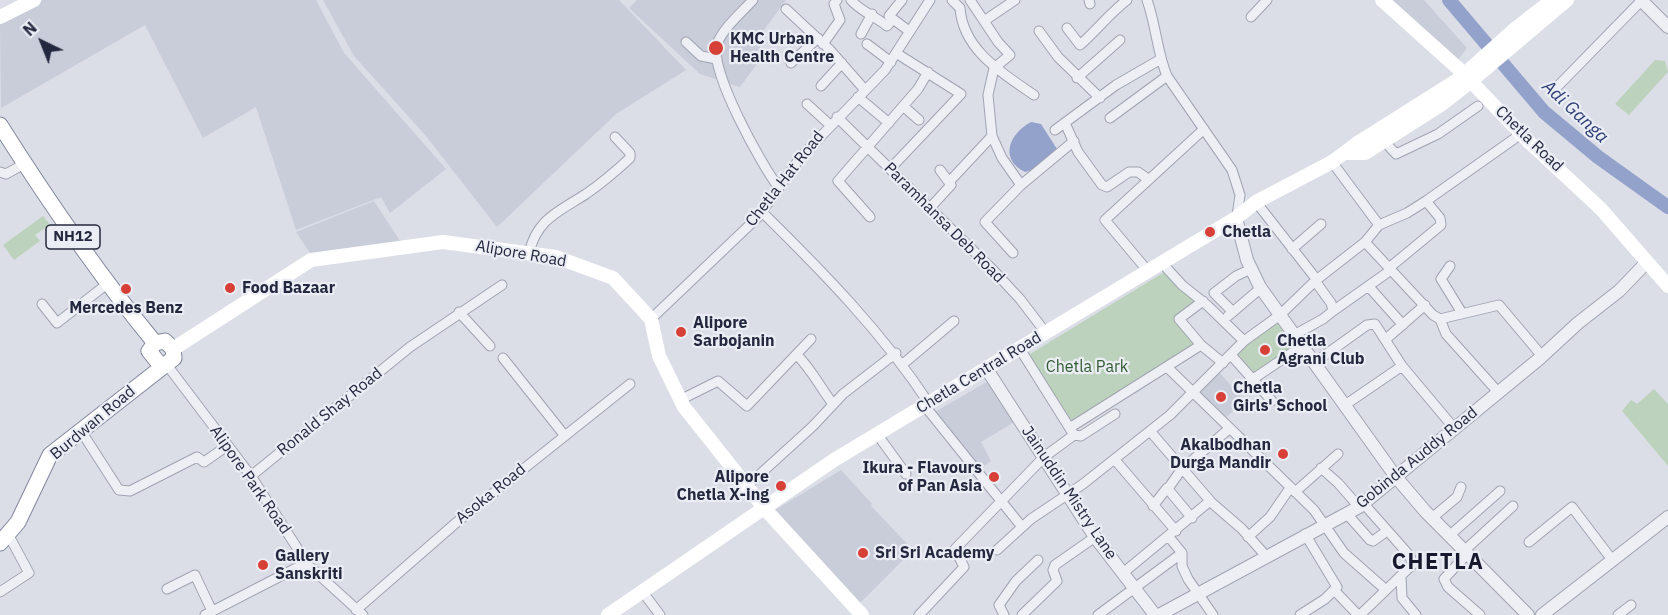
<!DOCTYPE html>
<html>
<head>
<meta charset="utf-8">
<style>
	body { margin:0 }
	#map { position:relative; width:1668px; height:615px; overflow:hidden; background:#dbdde7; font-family:"IBM Plex Sans",sans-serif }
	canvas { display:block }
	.north { position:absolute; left:12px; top:12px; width:60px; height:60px; -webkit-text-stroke:4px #ebedf5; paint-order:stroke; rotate:317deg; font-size:16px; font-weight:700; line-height:24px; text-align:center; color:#24283e }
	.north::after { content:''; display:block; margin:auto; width:21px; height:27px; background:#24283e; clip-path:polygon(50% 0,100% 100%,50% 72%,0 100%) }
</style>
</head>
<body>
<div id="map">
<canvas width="1668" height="615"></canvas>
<div class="north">N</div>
</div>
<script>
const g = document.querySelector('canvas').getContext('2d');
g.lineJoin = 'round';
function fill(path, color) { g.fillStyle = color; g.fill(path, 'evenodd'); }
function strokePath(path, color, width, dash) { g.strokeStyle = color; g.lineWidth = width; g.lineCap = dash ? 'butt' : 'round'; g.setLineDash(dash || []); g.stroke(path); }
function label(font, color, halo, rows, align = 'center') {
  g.font = font + ' "IBM Plex Sans",sans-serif'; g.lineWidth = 4.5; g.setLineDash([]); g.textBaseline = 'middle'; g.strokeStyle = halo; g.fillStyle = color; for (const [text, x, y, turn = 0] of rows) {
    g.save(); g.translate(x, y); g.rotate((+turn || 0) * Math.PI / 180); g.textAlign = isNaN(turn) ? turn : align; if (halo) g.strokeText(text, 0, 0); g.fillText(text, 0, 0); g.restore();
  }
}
const built = new Path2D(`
	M43,0H316L344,53L446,169L390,213L381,197L296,230L256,107L203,138L145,25L1,108L0,21Z
	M323,0H619L686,70L616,114L497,227L426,136L354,56Z
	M637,0H786L761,34L759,61L740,87L700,74L629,8Z
	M1390,0H1424L1467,48L1457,61Z
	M374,201L402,244L312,256L296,232Z
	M1218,371L1245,401L1224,419L1196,393Z
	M990,380L1016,421L981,442L991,461L980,469L935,412Z
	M841,470L872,504L871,506L913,550L857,606L772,512Z`);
const green = new Path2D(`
	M1655,60L1665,61L1668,72L1629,115L1615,104Z
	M43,216L50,225L35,235L40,241L14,260L3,245Z
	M1166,271L1197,300L1175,320L1198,344L1072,425L1025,357Z
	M1280,318L1299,346L1253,377L1233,355Z
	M1654,389L1668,404V466L1622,411L1631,400L1637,404Z`);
const water = new Path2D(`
	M1031,122L1041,124L1057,149C1049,163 1040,168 1025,172C998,159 1010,133 1031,122Z`);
const river = new Path2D(`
	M1449,0L1544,112L1598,157L1668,207`);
const minor = new Path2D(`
	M753,0C741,13 723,28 717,44C708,69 762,166 779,188
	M851,0C860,11 875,16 887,26L892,20
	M902,0L889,16L909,31
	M952,0L960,8C963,50 1002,73 1034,95
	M970,0L998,42L1010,55L994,68L988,95L992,136L1002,158L1021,185L985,222L1013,253
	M1089,0L1090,4
	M1147,0C1156,25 1157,52 1167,76L1232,170L1240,195L1237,216
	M786,9L829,49L865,90
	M1251,17L1267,0
	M984,21L1015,0
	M1067,28L1080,45C1097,30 1109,14 1127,0
	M1039,31L1058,57L1100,98
	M861,34L872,14
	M686,42L701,56L717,59
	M823,44L840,20L834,4L837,0
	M867,44L891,62
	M791,63L818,38
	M1077,78L1120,40
	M821,86L842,63
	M1556,88L1642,0
	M858,97L889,123
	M807,104L829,124
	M903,106L919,120
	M837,117L994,271L1020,299L1046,333
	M1110,118L1167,76
	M1065,123L1078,152L1102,185L1107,187L1129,172H1138L1148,179
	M1055,130L1116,85L1161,59
	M1384,141L1396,154L1438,134L1478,106
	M1332,162L1379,225
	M890,169L961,94L896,53
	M0,172L6,174L24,164
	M949,182L992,136
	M1021,185L1074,141
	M1256,202L1317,280
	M929,209L951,185L940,170
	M762,212C823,272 881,331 928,402
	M870,217L838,181L918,89L928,72
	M1365,242L1433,315L1440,319L1499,305L1542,356
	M1292,249L1321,224
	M529,253C537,219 558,212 586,194C602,183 616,171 630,158V153L615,137
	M1162,263L1182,285L1207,305L1244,341
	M1450,266L1441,279L1462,313
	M1389,268L1441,225L1440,218L1426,201
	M1147,270L1105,220L1204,129
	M1370,288L1403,325
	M1203,301L1179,319L1201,345L1223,363
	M42,304L57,323L107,284
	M1333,311L1391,270
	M459,312L490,346
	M1233,312L1214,293L1236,276L1251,269
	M1228,316L1261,288
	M651,319L758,217L800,158L885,70L930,0
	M1440,319L1446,334L1498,392
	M1294,335L1323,319L1333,311L1331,303L1315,281
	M1386,339L1425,305
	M1020,349L1074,435L1081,436L1115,414
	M797,355C812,370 820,387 833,404
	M1231,355L1272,401
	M503,358L565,436
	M1314,363L1367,325L1375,324L1402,366L1454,428
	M903,364L954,321
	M167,365L251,476L308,565L363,615
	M1167,367L1314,510L1344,553L1386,590
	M1253,379L1302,346
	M680,400L718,381L747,406L811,339
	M924,405L1022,527
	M1345,405L1402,366
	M1071,427L1201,345
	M81,431L119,490L130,491L197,457L204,462L227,446
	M1150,431L1212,503L1242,529L1266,556
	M877,434L906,474
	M1115,460L1176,531
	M1321,468L1338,483L1359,507
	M251,476L410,347L502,285
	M747,486L813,426L843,394L896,353
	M1167,490L1181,470L1230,428
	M1295,492L1338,454
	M1153,506L1167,488L1192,518
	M1347,514L1370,540L1373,541L1387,531
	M1432,518L1457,497L1461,487
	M1449,536L1500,491
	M1169,537L1182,553V566L1188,579L1213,615
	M1248,537L1270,517L1290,488
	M1529,542L1572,507L1613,561
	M997,550L1031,519L1083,484L1170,415L1244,341L1280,315L1315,281L1365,242L1379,225L1407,213L1426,201L1521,134
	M1464,551L1513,506
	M1467,554L1444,579L1448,587L1480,615
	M1123,573L1210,501
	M1401,577L1402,598L1416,615
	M167,589L195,575L212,611
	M642,591L660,615
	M1335,591L1358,615
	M0,592L29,573L8,534
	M356,610L457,522L630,384
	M205,615L306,563
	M919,615L964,567L955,549L1044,457L1074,435
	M1004,615L999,605L1016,581L1038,560
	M1022,615L1057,581L1053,570L1055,565L1095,537
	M1098,615L1182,553
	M1300,615L1325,599L1337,587L1305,534
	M1360,615L1412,565L1410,556L1363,503
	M1618,615L1631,605`);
const tertiary = new Path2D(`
	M1641,0L1668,27
	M1236,218L1247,260L1260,287L1396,477L1425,511L1528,615
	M986,368L1095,537L1155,615
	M1159,615L1359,507L1539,359L1578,323L1619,291L1647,262
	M1542,615L1668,517`);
const secondary = new Path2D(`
	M1382,0L1461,71L1529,142L1601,209L1668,286
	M0,17L34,0
	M1515,29L1552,0
	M1476,77L1567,0
	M1348,153H1365L1442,104L1465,86
	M173,349L311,260L443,242L556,257L613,278L651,319L659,356L684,407L765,509L862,615
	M608,615L834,460L1236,218L1256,202L1332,162L1356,144L1459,79`);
const trunk = new Path2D(`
	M0,125C48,201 98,274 155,343
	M155,343L149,351L161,366
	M0,543L18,522L50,455L174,358L173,349L165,341L155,343`);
const secondaryBridge = new Path2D(`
	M1459,79L1515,29`);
const markers = [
	[716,48,8,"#d74036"],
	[1210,232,6,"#d74036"],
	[230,288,6,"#d74036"],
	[126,289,6,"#d74036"],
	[681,332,6,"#d74036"],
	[1265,350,6,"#d74036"],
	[1221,397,6,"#d74036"],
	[1283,454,6,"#d74036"],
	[994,477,6,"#d74036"],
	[781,486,6,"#d74036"],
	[863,553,6,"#d74036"],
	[263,565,6,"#d74036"]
];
const shields = [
	[73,237,54]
];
const shieldNames = [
	["NH12",73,237]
];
const poiNames = [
	["KMC Urban",730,39],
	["Health Centre",730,57],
	["Chetla",1222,232],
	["Food Bazaar",242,288],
	["Mercedes Benz",126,308,"center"],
	["Alipore",693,323],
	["Sarbojanin",693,341],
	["Chetla",1277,341],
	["Agrani Club",1277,359],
	["Chetla",1233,388],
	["Girls' School",1233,406],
	["Akalbodhan",1271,445,"right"],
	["Durga Mandir",1271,463,"right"],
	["Ikura - Flavours",982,468,"right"],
	["of Pan Asia",982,486,"right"],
	["Alipore",769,477,"right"],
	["Chetla X-ing",769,495,"right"],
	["Sri Sri Academy",875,553],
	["Gallery",275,556],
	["Sanskriti",275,574]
];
const streetNames = [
	["Chetla Road",1529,139,44],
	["Chetla Hat Road",785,179,-52],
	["Paramhansa Deb Road",944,223,45],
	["Alipore Road",521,254,10],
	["Chetla Central Road",979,373,-31],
	["Ronald Shay Road",330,412,-39],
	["Burdwan Road",93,423,-40],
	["Gobinda Auddy Road",1417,458,-39],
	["Alipore Park Road",250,480,55],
	["Jainuddin Mistry Lane",1069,493,56],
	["Asoka Road",491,494,-39]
];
const parkNames = [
	["Chetla Park",1087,367]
];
const waterNames = [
	["Adi Ganga",1575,112,43]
];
const districtNames = [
	["CHETLA",1438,563]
];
fill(built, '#c9ccd9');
fill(green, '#bdd2bc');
fill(water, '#93a2ca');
strokePath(river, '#93a2ca', 14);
strokePath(minor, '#a0a3b1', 11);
strokePath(tertiary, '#a0a3b1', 14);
strokePath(trunk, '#82879e', 17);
strokePath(minor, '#eeeff5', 9);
strokePath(tertiary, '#eeeff5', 12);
strokePath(secondary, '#fff', 14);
strokePath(trunk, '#fff', 15);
strokePath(secondaryBridge, '#fff', 14);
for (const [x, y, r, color] of markers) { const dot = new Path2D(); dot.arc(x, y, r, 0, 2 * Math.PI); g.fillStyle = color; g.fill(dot); strokePath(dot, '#ebedf5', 2); }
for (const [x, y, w] of shields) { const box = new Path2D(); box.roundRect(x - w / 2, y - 12, w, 24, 4.5); g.fillStyle = '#ebedf5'; g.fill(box); strokePath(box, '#24283e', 1.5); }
label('bold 15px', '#24283e', null, shieldNames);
label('bold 16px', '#24283e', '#ebedf5', poiNames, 'left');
label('16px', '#24283e', '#ebedf5', streetNames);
label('16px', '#315b32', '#ebedf5', parkNames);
label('italic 18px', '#2c3d74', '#ebedf5', waterNames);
g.letterSpacing = '1.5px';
label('bold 22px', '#171a2e', '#ebedf5', districtNames);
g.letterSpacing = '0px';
</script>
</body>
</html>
